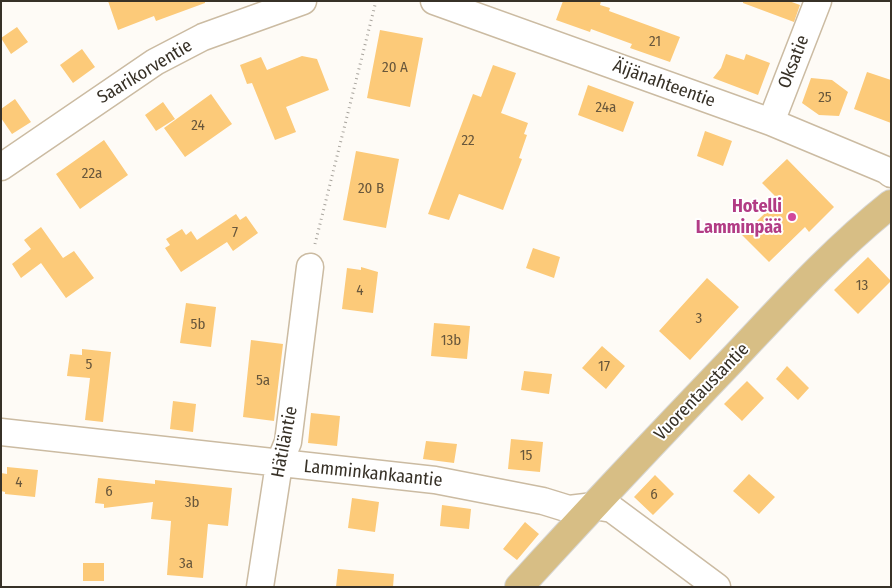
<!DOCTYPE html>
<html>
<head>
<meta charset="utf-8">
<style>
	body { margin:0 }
	#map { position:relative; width:892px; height:588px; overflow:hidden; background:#fefbf6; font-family:"Fira Sans Condensed",sans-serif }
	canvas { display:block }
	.frame { position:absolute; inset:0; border:2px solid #373127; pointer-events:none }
</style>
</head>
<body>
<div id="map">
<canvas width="892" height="588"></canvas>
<div class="frame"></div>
</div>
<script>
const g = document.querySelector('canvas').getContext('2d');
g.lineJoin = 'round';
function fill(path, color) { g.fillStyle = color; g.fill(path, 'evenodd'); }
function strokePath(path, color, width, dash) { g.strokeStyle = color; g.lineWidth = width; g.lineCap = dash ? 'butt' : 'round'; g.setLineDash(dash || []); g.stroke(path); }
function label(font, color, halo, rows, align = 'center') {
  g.font = font + ' "Fira Sans Condensed",sans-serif'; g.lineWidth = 4; g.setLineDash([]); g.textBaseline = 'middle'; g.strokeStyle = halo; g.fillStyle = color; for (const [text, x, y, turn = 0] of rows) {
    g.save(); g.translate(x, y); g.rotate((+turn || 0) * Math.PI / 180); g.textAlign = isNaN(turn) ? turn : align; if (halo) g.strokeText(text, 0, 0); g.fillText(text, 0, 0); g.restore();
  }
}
const building = new Path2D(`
	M108,1H205V3L156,21L154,16L118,30Z
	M563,1H601L600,5L610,8L609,11L680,37L670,62L630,48L632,44L591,29L590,32L556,20Z
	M743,1H789L800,5L794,22L743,3Z
	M17,27L28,42L11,54L1,38Z
	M380,30L423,38L410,107L367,98Z
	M82,49L95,67L73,83L60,65Z
	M726,54L744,60L746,54L770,63L758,95L713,78L721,68Z
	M302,56L317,59L329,90L286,107L296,132L275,140L252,83L247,84L240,65L261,57L267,70Z
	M493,65L516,73L501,113L528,123L524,134L527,135L519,158L522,159L503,210L459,194L449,220L428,214L473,94L481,97Z
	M867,72L891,80V123L854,109Z
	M811,78L832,80L848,92L839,116L819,115L802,103Z
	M588,85L634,102L623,132L578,115Z
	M211,94L232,124L185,157L164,128Z
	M15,99L31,122L12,134L1,118V109Z
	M163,102L175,119L156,131L145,115Z
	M705,131L732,141L723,166L697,156Z
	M104,140L128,175L80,209L56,174Z
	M356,151L399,159L386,228L343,220Z
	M787,159L834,207L809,232L805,227L769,262L742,235L779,200L762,183Z
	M236,214L240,220L246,216L258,233L233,251L227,242L181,272L165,248L170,245L166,239L182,229L186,235L191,231L197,240Z
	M41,227L63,258L74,251L94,278L66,298L41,263L21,278L12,264L31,249L24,240Z
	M533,248L560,257L554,278L526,268Z
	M868,257L891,281L858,314L834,290Z
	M361,267L378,272L373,313L342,309L347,268L361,270Z
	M707,278L739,307L690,360L659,331Z
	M186,303L216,307L211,347L180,343Z
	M434,323L470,326L467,359L431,356Z
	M251,340L283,344L274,421L243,417Z
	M602,346L625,366L606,389L582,368Z
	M82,349L111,352L103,422L85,420L90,378L67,376L70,354L82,355Z
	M787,366L809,388L798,400L776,379Z
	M524,371L552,374L549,394L521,390Z
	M747,381L764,398L742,421L724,404Z
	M173,401L196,404L193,432L170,429Z
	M311,413L340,416L337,446L308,443Z
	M511,439L543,442L540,472L508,469Z
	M426,441L457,444L454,463L423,459Z
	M7,467L38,470L35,497L5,494V492L1,491V473L7,474Z
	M749,474L775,497L759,514L733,491Z
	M655,475L674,494L653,515L634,497Z
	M98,478L155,484V480L232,488L228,526L208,524L203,578L167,575L171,521L151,519L153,502L104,508V504L95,503Z
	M352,498L379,502L375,532L348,528Z
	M442,505L471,509L469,529L440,526Z
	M525,522L539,534L517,560L503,549Z
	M83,563H104V581H83Z
	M338,569L394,574L393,587H336Z`);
const path = new Path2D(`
	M315,244L376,1`);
const minor = new Path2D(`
	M434,1L771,122L886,170L891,174
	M771,122L818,1
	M1,167L155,62L203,37L303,1
	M1,432L435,480L543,501L569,509L594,506L612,509L717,587
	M260,587L279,464L288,442L310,267`);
const major = new Path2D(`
	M519,587C589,510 660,435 732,360C782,307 833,250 891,204`);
const markers = [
	[792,217,5,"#d1479c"]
];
const numberNames = [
	["21",655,42],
	["20 A",395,68],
	["25",825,98],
	["24a",606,108],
	["24",198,126],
	["22",468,141],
	["22a",92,174],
	["20 B",371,189],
	["7",235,233],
	["13",862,286],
	["4",360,291],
	["3",699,319],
	["5b",198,325],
	["13b",451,341],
	["5",89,365],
	["17",604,367],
	["5a",263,381],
	["15",526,456],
	["4",19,483],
	["6",109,492],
	["6",654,495],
	["3b",192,503],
	["3a",186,564]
];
const streetNames = [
	["Oksatie",794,62,-69],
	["Saarikorventie",145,72,-31],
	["Äijänahteentie",664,84,20],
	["Vuorentaustantie",702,392,-46],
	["Hätiläntie",285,442,-79],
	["Lamminkankaantie",373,474,6]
];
const hotelNames = [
	["Hotelli",782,207],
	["Lamminpää",782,228]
];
fill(building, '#fcca79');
strokePath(minor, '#cbbba2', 29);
strokePath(major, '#d7d6d4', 30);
strokePath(path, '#a8a49d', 3, [1, 4]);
strokePath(minor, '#fff', 26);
strokePath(major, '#d7be85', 28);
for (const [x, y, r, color] of markers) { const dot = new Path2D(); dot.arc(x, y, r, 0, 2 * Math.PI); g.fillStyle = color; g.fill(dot); strokePath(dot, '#fff', 2); }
label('15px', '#68573c', null, numberNames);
label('18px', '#373127', '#fff', streetNames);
label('bold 18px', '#b23c85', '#fff', hotelNames, 'right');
</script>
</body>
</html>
